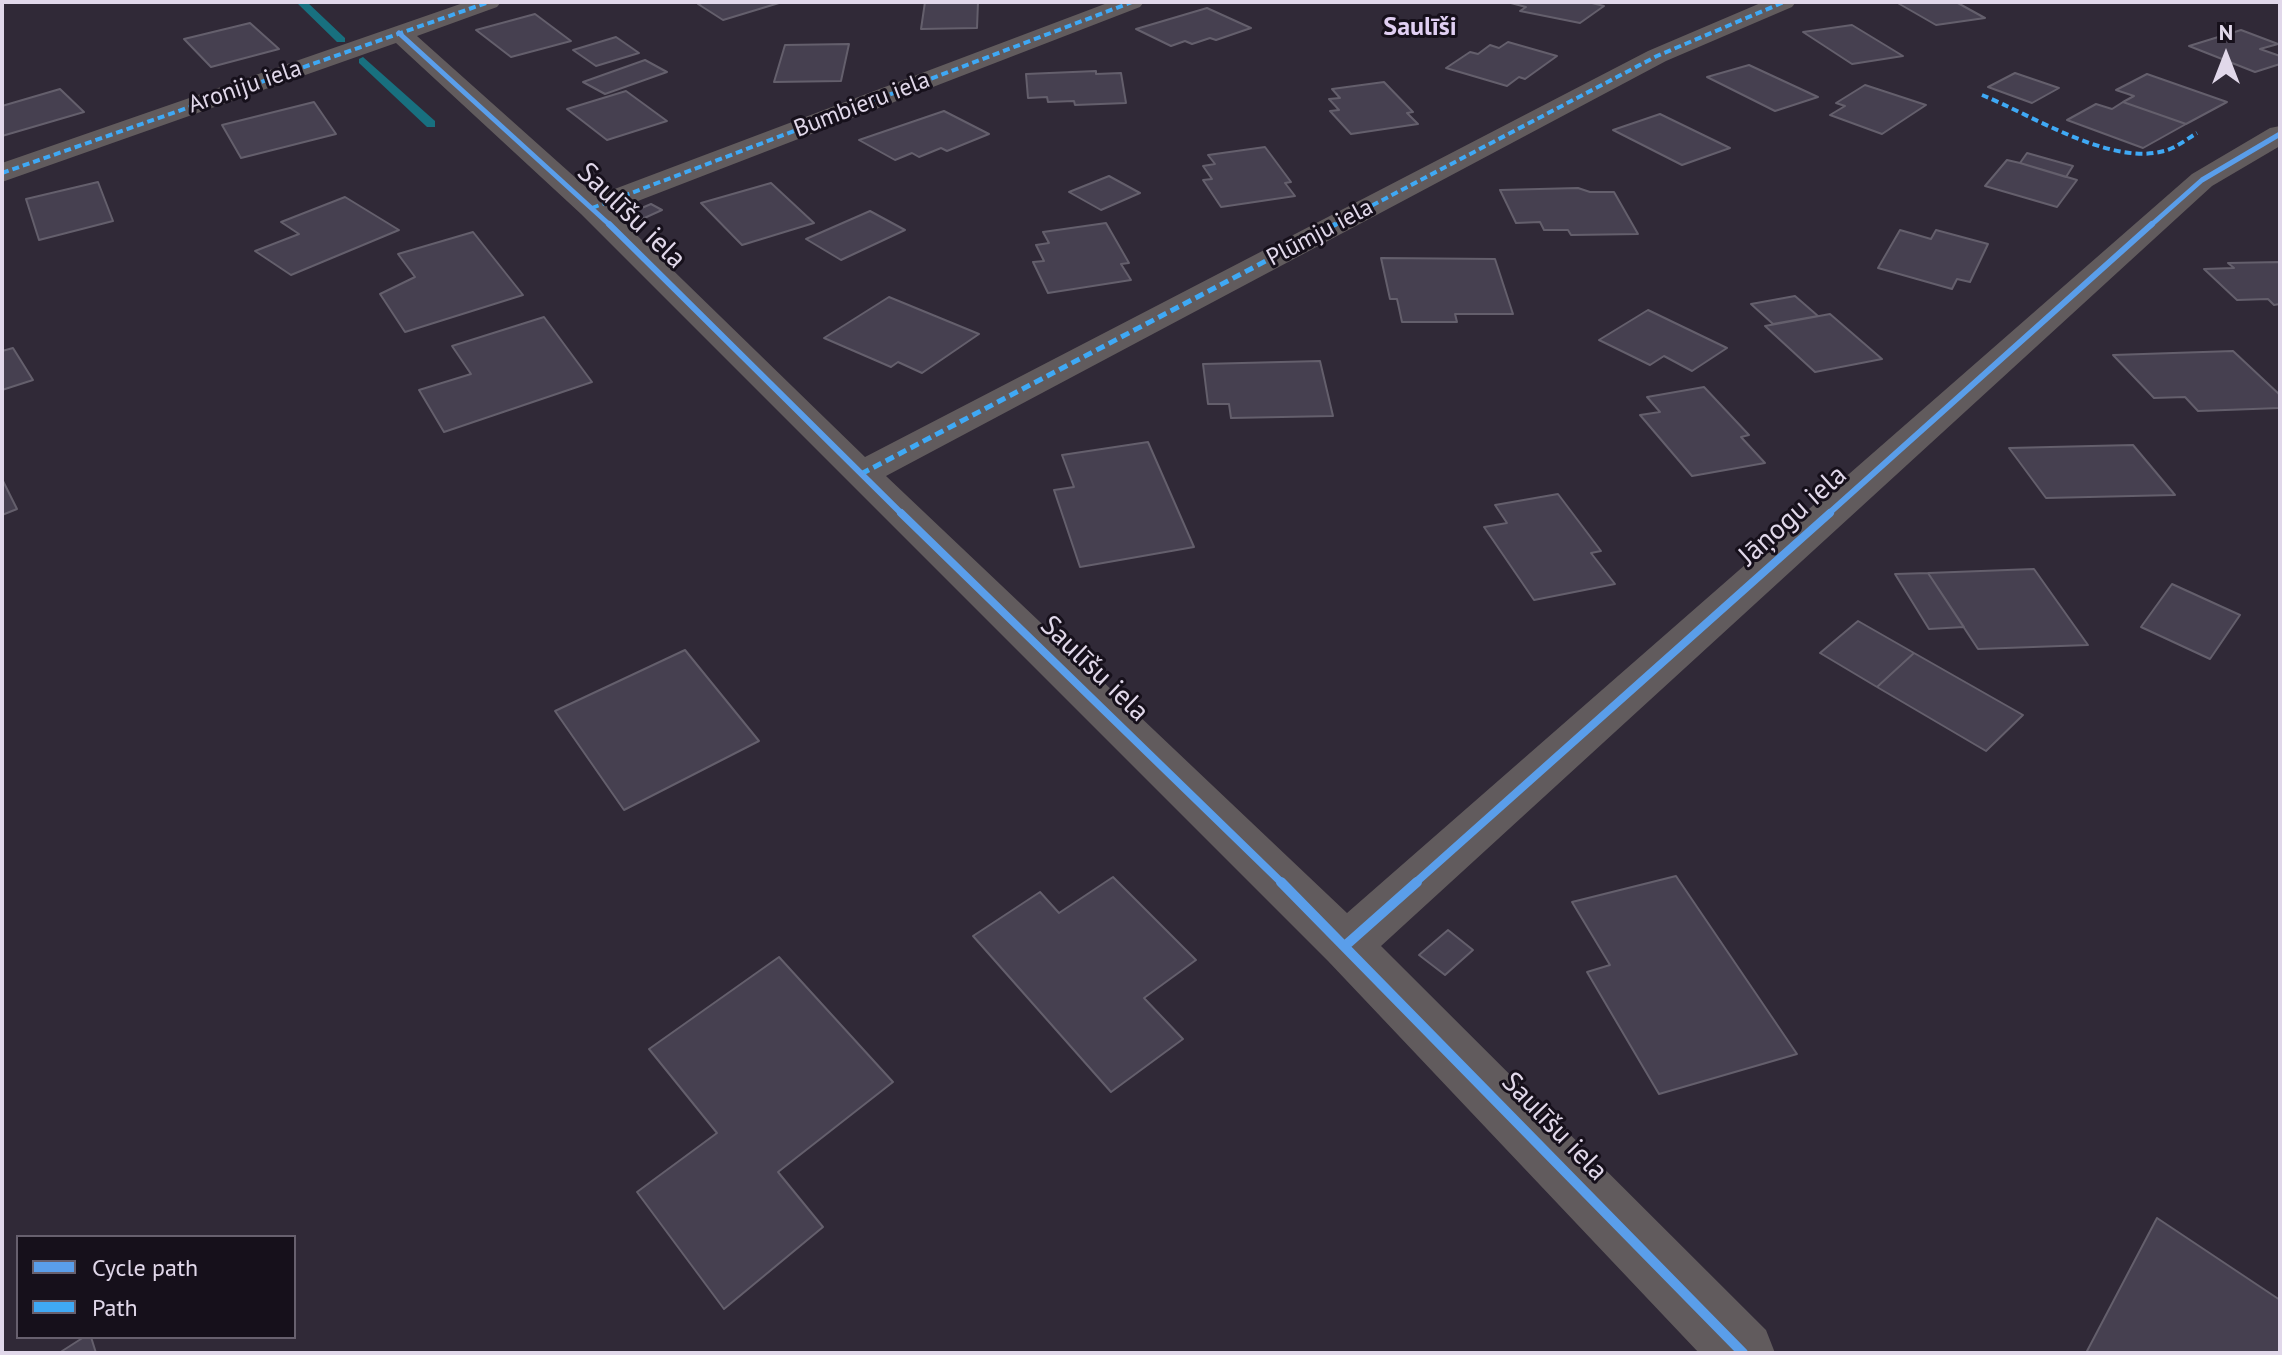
<!DOCTYPE html>
<html>
<head>
<meta charset="utf-8">
<style>
	body { margin:0 }
	#map { position:relative; width:2282px; height:1355px; overflow:hidden; background:#302937; font-family:"PT Sans",sans-serif }
	canvas { display:block }
	.frame { position:absolute; inset:0; border:4px solid #e1d8ea; pointer-events:none }
	.legend { position:absolute; left:16px; top:1235px; width:280px; height:104px; box-sizing:border-box; background:#16101b; border:2px solid #67606e; margin:0; padding:10px 14px; list-style:none; font-size:24px; color:#e1d8ea }
	.legend li { display:flex; align-items:center; gap:16px; height:40px }
	.legend b { width:40px; border:2px solid #67606e }
	.north { position:absolute; left:2186px; top:16px; width:80px; height:80px; -webkit-text-stroke:6px #16101b; paint-order:stroke; rotate:0deg; font-size:22px; font-weight:700; line-height:32px; text-align:center; color:#e1d8ea }
	.north::after { content:''; display:block; margin:auto; width:28px; height:36px; background:#e1d8ea; clip-path:polygon(50% 0,100% 100%,50% 72%,0 100%) }
</style>
</head>
<body>
<div id="map">
<canvas width="2282" height="1355"></canvas>
<div class="frame"></div>
<ul class="legend">
<li><b style="height:10px;background:#5a9eea"></b>Cycle path</li>
<li><b style="height:10px;background:#3fa9f5"></b>Path</li>
</ul>
<div class="north">N</div>
</div>
<script>
const g = document.querySelector('canvas').getContext('2d');
g.lineJoin = 'round';
function fill(path, color) { g.fillStyle = color; g.fill(path, 'evenodd'); }
function strokePath(path, color, width, dash) { g.strokeStyle = color; g.lineWidth = width; g.lineCap = dash ? 'butt' : 'round'; g.setLineDash(dash || []); g.stroke(path); }
function label(font, color, halo, rows, align = 'center') {
  g.font = font + ' "PT Sans",sans-serif'; g.lineWidth = 6; g.setLineDash([]); g.textBaseline = 'middle'; g.strokeStyle = halo; g.fillStyle = color; for (const [text, x, y, turn = 0] of rows) {
    g.save(); g.translate(x, y); g.rotate((+turn || 0) * Math.PI / 180); g.textAlign = isNaN(turn) ? turn : align; if (halo) g.strokeText(text, 0, 0); g.fillText(text, 0, 0); g.restore();
  }
}
const stream = new Path2D(`
	M296,2H307L345,38V42H337Z
	M363,57L435,121V127H427L359,63V59Z`);
const building = new Path2D(`
	M706,2H777L779,3L723,20L698,4Z
	M925,2H978L977,28L921,29Z
	M1507,2H1588L1604,6L1580,23L1520,11L1526,7Z
	M1896,2H1956L1985,18L1936,25Z
	M1207,8L1251,28L1216,40L1210,38L1192,44L1185,41L1171,46L1136,29Z
	M535,14L571,41L511,57L476,30Z
	M250,23L279,49L211,67L184,39Z
	M1852,25L1903,56L1852,64L1803,32Z
	M2241,30L2278,44L2260,49L2280,56V64L2255,72L2189,46Z
	M616,37L639,53L596,66L573,50Z
	M1508,42L1557,56L1525,79L1519,77L1507,86L1446,68L1470,52L1478,54L1490,45L1499,48Z
	M849,44L841,81L774,82L785,45Z
	M645,60L667,72L605,94L583,82Z
	M1749,65L1818,97L1775,111L1707,77Z
	M1096,71V74L1121,73L1126,103L1075,105L1074,101L1048,102L1047,97L1028,98L1026,74Z
	M2015,73L2059,88L2032,103L1988,87Z
	M2147,74L2227,102L2186,124L2123,102L2134,96L2116,90Z
	M1384,82L1413,112L1407,113L1418,124L1351,134L1330,111L1339,110L1329,99L1340,98L1332,89Z
	M1865,85L1926,105L1882,134L1830,115L1845,106L1836,103Z
	M60,89L84,112L2,136V106Z
	M626,91L667,121L607,140L567,109Z
	M314,102L336,134L241,158L222,125Z
	M2123,102L2186,124L2143,148L2067,120L2096,104L2112,109Z
	M944,111L989,134L947,151L941,148L919,157L912,153L895,160L859,140Z
	M1660,114L1730,148L1682,165L1613,130Z
	M1265,147L1291,182L1285,183L1295,196L1221,207L1203,180L1212,179L1203,166L1215,164L1208,155Z
	M2027,153L2073,166L2066,177L2020,163Z
	M2007,160L2020,163L2077,180L2057,207L1985,186Z
	M1109,176L1140,193L1101,210L1069,192Z
	M98,182L113,221L39,240L26,199Z
	M771,183L814,223L742,245L701,203Z
	M1578,188L1590,192H1614L1638,234L1571,235L1568,230H1544L1540,222L1516,223L1500,190Z
	M345,197L399,230L291,275L255,251L299,234L281,222Z
	M651,204L662,210L640,220L630,213Z
	M870,211L905,230L841,260L806,239Z
	M1106,223L1129,263L1121,264L1131,280L1048,293L1033,262L1044,261L1036,245L1049,243L1043,232Z
	M1900,230L1931,239L1936,230L1988,244L1970,282L1957,279L1952,289L1878,268Z
	M473,232L523,295L405,332L380,294L415,277L398,254Z
	M1381,258L1495,259L1513,314H1455L1457,322H1402L1397,299H1390Z
	M2280,262V304L2274,305L2268,299L2237,300L2204,269L2234,268L2228,263Z
	M1795,296L1818,316L1773,324L1751,304Z
	M889,297L979,334L922,373L898,362L891,367L824,338Z
	M1648,310L1727,348L1692,371L1664,356L1650,365L1599,340Z
	M1830,314L1882,359L1815,372L1765,326Z
	M544,317L592,382L444,432L419,390L471,374L452,346Z
	M13,348L33,380L2,390V351Z
	M2233,351L2280,395V408L2198,411L2185,397L2154,398L2113,355Z
	M1320,361L1333,416L1231,418L1229,404H1208L1203,364Z
	M1704,387L1749,435L1741,437L1765,463L1692,476L1640,415L1660,412L1647,397Z
	M1148,442L1194,547L1080,567L1054,490L1074,487L1062,455Z
	M2133,445L2175,495L2046,498L2009,448Z
	M2,479L17,509L2,515Z
	M1558,494L1601,551L1591,553L1615,584L1534,600L1484,527L1507,523L1495,505Z
	M2034,569L2088,645L1978,649L1928,573Z
	M1928,573L1964,627L1929,629L1895,574Z
	M2172,584L2240,615L2210,659L2141,627Z
	M1858,621L1914,653L1877,687L1820,653Z
	M685,650L759,741L624,810L555,711Z
	M1914,653L2023,715L1986,751L1877,687Z
	M1676,876L1797,1054L1659,1094L1587,972L1610,965L1572,902Z
	M1113,877L1196,960L1144,998L1183,1039L1111,1092L973,936L1040,892L1059,913Z
	M1448,930L1473,950L1445,975L1419,955Z
	M779,957L893,1082L778,1172L823,1227L724,1309L637,1192L717,1133L649,1049Z
	M2157,1218L2280,1300V1353H2086Z
	M84,1337H91L96,1353H59Z`);
const street = new Path2D(`
	M466,2H501L497,7L417,36L596,196L1110,2H1144L1140,7L612,211L865,457L1648,51L1763,2H1796L1792,7L1666,61L886,476L1347,913L2192,174L2270,128L2280,126V146L2212,186L1381,946L1766,1330L1775,1353H1699L1328,961L581,214L396,43L2,182V163Z`);
const quietFar1 = new Path2D(`
	M1982,95C2032,115 2110,166 2164,151C2176,148 2187,139 2197,133
	M2,173L489,2
	M592,208L1132,2
	M1333,226L1657,56L1784,2`);
const quiet = new Path2D(`
	M861,474L1336,224`);
const cyclewayFar3 = new Path2D(`
	M399,33L611,226
	M2150,226L2202,180L2280,134`);
const cyclewayFar2 = new Path2D(`
	M609,224L903,515
	M1827,515L2152,224`);
const cyclewayFar1 = new Path2D(`
	M901,513L1283,884
	M1414,884L1830,513`);
const cycleway = new Path2D(`
	M1281,882L1743,1353
	M1346,945L1417,882`);
const farStreetnames = [
	["Aroniju iela",245,87,-19],
	["Bumbieru iela",862,105,-21],
	["Plūmju iela",1320,233,-28]
];
const farNeighbourhoodnames = [
	["Saulīši",1420,28]
];
const streetNames = [
	["Saulīšu iela",631,216,44],
	["Jāņogu iela",1793,516,-42],
	["Saulīšu iela",1094,669,44],
	["Saulīšu iela",1554,1127,46]
];
fill(stream, '#18707f');
fill(building, '#464050');
strokePath(building, '#645f6c', 2);
fill(street, '#615b5d');
strokePath(quietFar1, '#3fa9f5', 4, [7, 4]);
strokePath(quiet, '#3fa9f5', 5, [9, 5]);
strokePath(cyclewayFar3, '#5a9eea', 5);
strokePath(cyclewayFar2, '#5a9eea', 6);
strokePath(cyclewayFar1, '#5a9eea', 8);
strokePath(cycleway, '#5a9eea', 10);
label('24px', '#e1d8ea', '#16101b', farStreetnames);
label('bold 26px', '#e0cff2', '#16101b', farNeighbourhoodnames);
label('28px', '#e1d8ea', '#16101b', streetNames);
</script>
</body>
</html>
